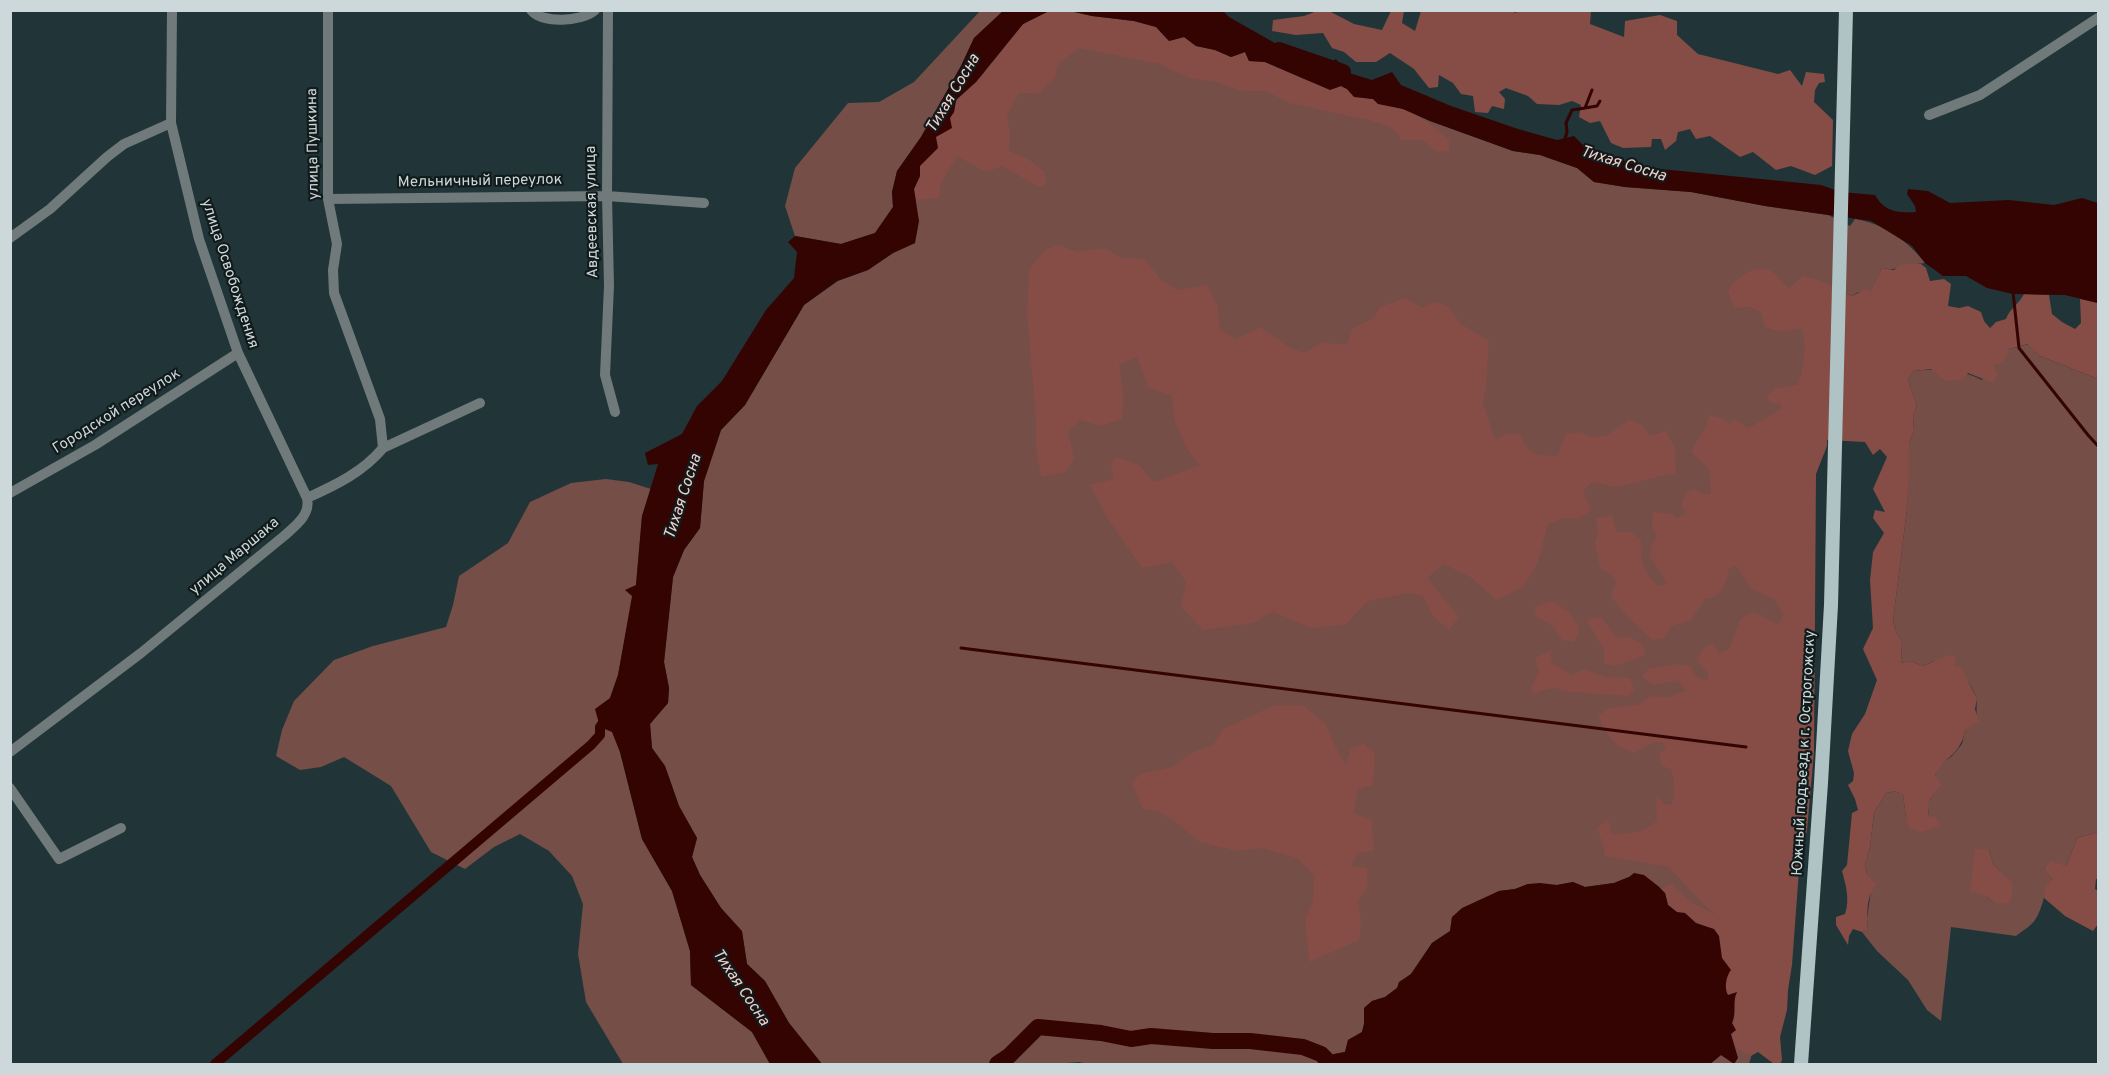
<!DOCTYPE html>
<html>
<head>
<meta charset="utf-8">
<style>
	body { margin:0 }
	#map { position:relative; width:2109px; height:1075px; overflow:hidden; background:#213538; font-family:Overpass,sans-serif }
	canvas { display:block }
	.frame { position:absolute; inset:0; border:12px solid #ccd8da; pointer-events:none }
</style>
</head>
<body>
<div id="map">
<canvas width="2109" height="1075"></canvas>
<div class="frame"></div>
</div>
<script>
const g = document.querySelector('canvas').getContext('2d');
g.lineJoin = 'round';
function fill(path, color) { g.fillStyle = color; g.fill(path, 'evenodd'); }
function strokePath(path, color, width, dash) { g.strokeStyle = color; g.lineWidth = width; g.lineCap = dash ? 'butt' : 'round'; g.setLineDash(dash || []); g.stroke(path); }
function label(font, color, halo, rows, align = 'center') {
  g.font = font + ' Overpass,sans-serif'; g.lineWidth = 4.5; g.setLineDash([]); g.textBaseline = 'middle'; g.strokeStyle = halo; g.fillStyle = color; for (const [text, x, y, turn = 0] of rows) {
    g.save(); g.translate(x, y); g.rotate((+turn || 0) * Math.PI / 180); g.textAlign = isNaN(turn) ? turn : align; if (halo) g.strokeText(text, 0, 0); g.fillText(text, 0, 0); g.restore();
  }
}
const green = new Path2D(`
	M980,11H1003L974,38L961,66L921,137L897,171L892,192L893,207L875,233L841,244L795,236L785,206L795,168L848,103L879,102L914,82Z
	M1054,11H1070L1403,109L1430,121L1513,151L1540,155L1577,168L1594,182L1625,187L1691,192L1765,206L1828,215L1850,226L1855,219C1883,223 1908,241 1925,263C1919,264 1915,264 1909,265C1896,267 1896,271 1882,268L1870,293L1858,292L1852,296L1827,285L1804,439L1801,611L1774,977L1749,1064H1710L1721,1055L1728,1059L1738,1058L1665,893L1658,886L1629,877L1614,883L1585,887L1573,882L1557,885L1528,884L1515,889L1499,891L1452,917L1450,931L1432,943L1411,974L1400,982L1397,988L1385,997L1372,1001L1364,1008V1024L1362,1032L1348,1040L1345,1052L1334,1054L1320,1064H1087L1079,1062L1054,1064H822L789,1023L765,981L747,964L742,932L721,908L700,875L692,857L697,838L679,806L665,766L652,748L650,724L668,703L669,688L664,662L673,577L684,550L700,528L704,481L721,430L745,405L804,305L838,281L868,270L893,253L915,243L914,189Z
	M2029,344L2040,356L2098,379V832L2077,838L2066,866L2044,868L2052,879C2043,891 2044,907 2035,920C2031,926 2022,931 2016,936L1951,927L1941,1021L1927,1010L1908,980L1877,951L1862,932L1868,930L1867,919L1871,890L1865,865L1870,847L1874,813L1886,793L1895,791L1903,795L1906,817L1929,816L1928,805L1934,791L1935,776L1938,766L1952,756L1962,744L1965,731L1978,721C1975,711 1978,703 1976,697C1967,674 1957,668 1934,661L1923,666L1911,661L1901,663L1902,641L1897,634L1893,621L1907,509L1909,442L1914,431L1913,416L1917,406L1908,380L1913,371C1936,368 1960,369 1982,380L2009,349ZM1989,851L1994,865L2001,872L1993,902L1986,896Z
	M606,479L629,482L651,489L642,516L636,585L618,675L600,727L612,731L620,752L642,839L672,891L690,951L691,985L752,1032L770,1064H623L586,1002L578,954L583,904L572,876L549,851L520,834L494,847L465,869L431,852L391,786L344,757L321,767L300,770L276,756L282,730L294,701L334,660L373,646L446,627L453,605L459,576L508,543L530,502L571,483Z`);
const forest = new Path2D(`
	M1054,11H1070L1092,16L1134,21L1156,27L1169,41L1184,37L1196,46L1215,50L1231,57L1245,52L1249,61L1265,62L1330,90L1341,86L1347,89L1354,97L1373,99C1381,108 1394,106 1405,110C1423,117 1435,127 1449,140L1450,151L1437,152L1422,140H1402L1391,127L1373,121L1289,103L1266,91H1241L1216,82L1189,78L1160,64L1079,48L1059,63L1054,79L1039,93H1019L1007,116L1010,134L1009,151L1028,159L1045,172L1046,186H1037L1002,166L986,172L957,156L941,183L939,198L917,200L914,189L920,176V166L936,137L954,112L956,100L976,82L1023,24L1047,12Z
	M1511,11L1516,13L1518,10L1591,11L1590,24L1624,37L1625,21L1660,15L1677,21V35L1698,54L1778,74L1790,70L1802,86L1806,72L1824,74L1825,82L1819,83L1815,90L1814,102L1833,120L1832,166L1815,175L1791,166L1776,170L1753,152L1740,157L1710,136L1696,139L1690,129L1678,132L1676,141L1665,150L1661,139H1652L1651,147L1623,148L1611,143L1600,121L1590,123L1579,117L1581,105L1572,101L1559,105L1537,104L1528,96L1506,88L1499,92L1505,99L1504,109L1492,106L1488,113L1475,112L1473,96L1461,94L1453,83L1439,75L1438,87L1429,88L1414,69L1390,53L1376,62H1356L1344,52L1332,48L1323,33L1296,35L1272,31L1273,20L1304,16L1317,11H1329L1354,24L1382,30L1391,11H1404L1402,23L1415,31L1421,11Z
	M1058,245L1078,252L1104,248L1122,258L1145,259L1160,279L1178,290L1207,285L1218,307L1220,330L1236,339L1261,327L1290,348L1305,353L1320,343L1347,344L1353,328L1374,318L1380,307L1405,298L1422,308L1435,302L1448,306L1461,324L1489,341L1486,386L1483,403L1495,440L1508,433L1520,435C1531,456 1535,455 1557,456L1566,434L1580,432L1592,437L1608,435L1629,420L1642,425L1650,436L1666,431L1675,449L1676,473L1615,487L1592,482L1583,491L1591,510L1578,519L1563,518L1548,524L1538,562L1523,587L1496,600L1472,578L1444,564L1427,578L1459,617L1449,630L1434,617L1423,596L1409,593L1368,601L1345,625L1312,628L1273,612L1253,623L1203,630L1181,607L1186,582L1172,562L1142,568L1108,519L1090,485L1114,479L1111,464L1115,457L1139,465L1154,482L1200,465L1187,449L1174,420L1172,396L1148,387L1137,357L1119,365L1124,399L1122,419L1100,426L1080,420L1068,431L1074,459L1065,472L1041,477L1036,449V420L1027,314L1029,270L1045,250Z
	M1910,264H1921L1926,268L1930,281L1944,279L1951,284L1948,306L1959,308L1968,306L1981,312L1984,321L1990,328L1996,322L2006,319C2010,308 2019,304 2024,294L2049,295L2052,314L2062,322L2075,329L2081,323L2080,299L2098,303V379L2040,356L2028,344L2009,349L2005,360L1994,366L1998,375L1993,383L1968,373L1962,380L1945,381L1931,369L1913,371L1908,380L1917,406L1913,416L1914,431L1909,442V474L1907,509L1893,621L1897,634L1902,641L1901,663L1911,661L1923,666L1948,655L1955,656V667H1961L1977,699L1975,709L1979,721L1965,731C1959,759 1942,756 1935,776L1942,785C1931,793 1927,803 1929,816L1936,817L1941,826L1921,832L1909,828L1906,817L1903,795L1895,791L1886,793L1874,813L1870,847L1865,865L1867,874L1876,885C1866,895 1867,916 1868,930L1862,932L1853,929L1849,936L1848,945L1836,925V917L1845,914C1850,899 1846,886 1842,871L1847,865L1852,813L1858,810L1855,799L1848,785L1853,781L1854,773L1848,751L1852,734L1865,714L1877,680L1863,649L1873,628L1870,580L1873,552L1884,533L1873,518L1875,510L1885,512L1873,489L1887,457L1880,449L1873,455L1865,442L1827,440V446L1816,474L1814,752L1807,830L1799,870L1792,965L1788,990L1787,1010L1780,1037L1782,1060L1780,1064H1774L1758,1052L1751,1056L1749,1053H1744L1733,1044C1731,1030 1735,1025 1735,1013C1735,1006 1733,1000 1736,993L1727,995C1724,988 1726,976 1731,970L1722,958L1720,950L1708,928L1696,922L1685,913L1677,912L1668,905L1665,893L1661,889L1671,884L1692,903L1711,912L1722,920L1703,904L1669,867L1605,856L1603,845L1597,828L1608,819L1612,835L1642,831L1657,821L1656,809L1657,796L1666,805L1672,804C1677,791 1673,783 1672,770L1661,765L1659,754L1666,749L1662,742L1650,744L1634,753C1613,745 1607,736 1598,716L1609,708L1638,705L1651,696L1667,697L1686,691L1678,680L1653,685L1642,677L1648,669L1677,664L1689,665L1698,678L1707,680L1709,675L1697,661L1702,649L1712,643L1719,653L1729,649C1732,638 1738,631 1739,620L1752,612C1763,614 1768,621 1778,624L1784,615L1775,600L1752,589L1736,566L1729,569C1725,584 1723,598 1705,599L1691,620L1672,626L1663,639L1652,640L1623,612L1611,596L1616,581L1610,574L1600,568L1595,544L1598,533L1596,518L1612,515L1616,532L1629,531L1641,540C1640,561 1643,570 1658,586L1667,583L1650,557L1651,544L1657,538L1652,525L1653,512L1669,513L1677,518L1686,514L1681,504L1686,493L1693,489L1703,494H1711L1709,469L1691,452C1698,436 1707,432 1709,415L1722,418L1730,424L1734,419L1749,428L1781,409V404L1770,403L1767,396L1776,388L1798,385C1803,368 1808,345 1801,328L1781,332L1765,327L1761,312L1751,307L1734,308L1728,292C1734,278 1755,263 1771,271C1778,275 1783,283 1789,288L1803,276C1820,278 1836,289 1852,296L1865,289L1870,292L1882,268L1894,270L1900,265Z
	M1553,601L1567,611L1579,625L1578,635L1574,642L1562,640L1554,627L1536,616L1534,607Z
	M1601,617L1617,638L1628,636L1642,644L1646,655L1615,666L1604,663V650L1587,620Z
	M1550,651L1552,663L1572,675L1584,669L1605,677L1630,678L1634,690L1628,696L1572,692L1553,688L1534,693L1531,688L1539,672L1535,658Z
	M1275,705L1304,706L1326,724L1336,748L1346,765L1351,748L1364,744L1375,753L1373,785L1358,789L1354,813L1372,820L1374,851L1357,853L1351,866L1367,868L1368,886L1358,901L1361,920L1359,940L1309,962L1305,920L1313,902L1314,875L1297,858L1261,848L1237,851L1200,842L1176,822L1157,811L1143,809L1132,783L1140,774L1172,767L1193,752L1213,745L1223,729Z
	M2098,832V879H2096L2095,889L2098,891V924L2093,931L2065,916L2044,898L2045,888L2052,879L2044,869L2051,861L2066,866L2077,838Z
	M1975,848L1989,851L1994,865L2012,883V897L2007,904L1993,902L1986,896L1970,891Z`);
const water = new Path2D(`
	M1003,11H1054L1047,12L1023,24L976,82L956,100L954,112L950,118L952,128L936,137L938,148L920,166V176L914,189L919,221L915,243L893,253L868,270L837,281L804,305L745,405L721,430L704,481L700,528L684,550L673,577L664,662L669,688L668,703L650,724L652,748L665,766L679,806L697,838L692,857L700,875L721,908L742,931L747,964L765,981L789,1023L822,1064H770L752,1032L691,985L690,951L672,891L642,839L620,752L612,732L600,727L595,709L610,698L618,675L632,596L625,590L636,585L642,516L658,464L648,465L645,453L682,434L697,406L722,381L766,310L794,278L797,252L788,242L795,236L841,244L875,233L893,207L892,192L897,171L921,137L961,66L974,38Z
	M1070,11H1223L1229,17L1303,59L1325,66L1336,59L1346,72L1372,80L1392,72L1401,85L1451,106L1518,129L1557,140L1574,136L1584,146L1641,167L1821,185L1841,192L1875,195C1885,212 1897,213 1916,212L1915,206L1907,194L1908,189L1928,191L1950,203L2009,200L2054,205L2082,198L2098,203V303L2065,295L2013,294L1987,288L1966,276H1943L1925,263L1912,246L1871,221L1765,206L1691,192L1625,187L1594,182L1577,168L1540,155L1513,151L1430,121L1403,109L1378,104L1373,99L1354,97L1347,89L1341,86L1330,90L1265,62L1249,61L1245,52L1231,57L1215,50L1196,46L1184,37L1169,41L1156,27L1134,21L1092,16Z
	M1634,873L1644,875L1658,886L1665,893L1668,905L1677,912L1685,913L1696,923L1714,929L1719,936L1722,958L1731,970C1726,976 1724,988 1728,995L1737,992C1732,1002 1737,1013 1732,1023L1736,1030L1731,1034L1738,1058L1734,1064L1721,1055L1710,1064H1320L1334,1054L1345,1052L1348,1040L1362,1032L1364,1024V1008L1372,1001L1385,997L1397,988L1399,982L1411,974L1432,943L1450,931L1452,917L1462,908L1499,891L1515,889L1528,884L1540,883L1557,885L1573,882L1585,887L1614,883L1629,877Z`);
const stream = new Path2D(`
	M1585,108L1597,106L1600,101
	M1564,142L1567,132L1566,123L1572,110L1585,108L1592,90
	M2013,292L2019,348L2088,435L2098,446
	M961,648L1746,747`);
const canal = new Path2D(`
	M215,1064L591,745L600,735V727L607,717`);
const river = new Path2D(`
	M1279,50L1343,72
	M997,1064L1009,1056L1038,1027L1101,1033L1131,1039L1151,1036L1213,1041H1250L1303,1047L1321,1054L1327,1060`);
const minor = new Path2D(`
	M172,10L171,123L199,239L238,353L307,498
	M328,10V199L337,244L333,270L334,293L380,419L383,448
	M531,10C542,24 582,22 595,10
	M608,10L607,196L609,286L605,375L615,412
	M1929,115L1980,95L2098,18
	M328,199L607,196L704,203
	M10,238L50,209L107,157L124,144L171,123
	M10,493L95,445L238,353
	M10,752L141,653L284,536C295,526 311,515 307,498C336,485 363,472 383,448L480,403
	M10,788L59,859L121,828`);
const major = new Path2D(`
	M1801,1064L1821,783L1831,605L1846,10`);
const streetNames = [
	["улица Пушкина",314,144,-91],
	["Мельничный переулок",480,182,-1],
	["Авдеевская улица",593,212,-91],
	["улица Освобождения",229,274,72],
	["Городской переулок",117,412,-32],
	["улица Маршака",235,557,-40],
	["Южный подъезд к г. Острогожску",1805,753,-87]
];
const waterNames = [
	["Тихая Сосна",954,94,-59],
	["Тихая Сосна",1623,165,17],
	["Тихая Сосна",684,497,-72],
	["Тихая Сосна",740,988,56]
];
fill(green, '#754e48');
fill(forest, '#854d46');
fill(water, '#340403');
strokePath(stream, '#340403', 3);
strokePath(canal, '#340403', 10);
strokePath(river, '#340403', 16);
strokePath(minor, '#707a7b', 10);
strokePath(major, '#afc3c5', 14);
label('15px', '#ccd8da', '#121b1c', streetNames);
label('italic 16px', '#f5cfc9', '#121b1c', waterNames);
</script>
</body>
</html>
